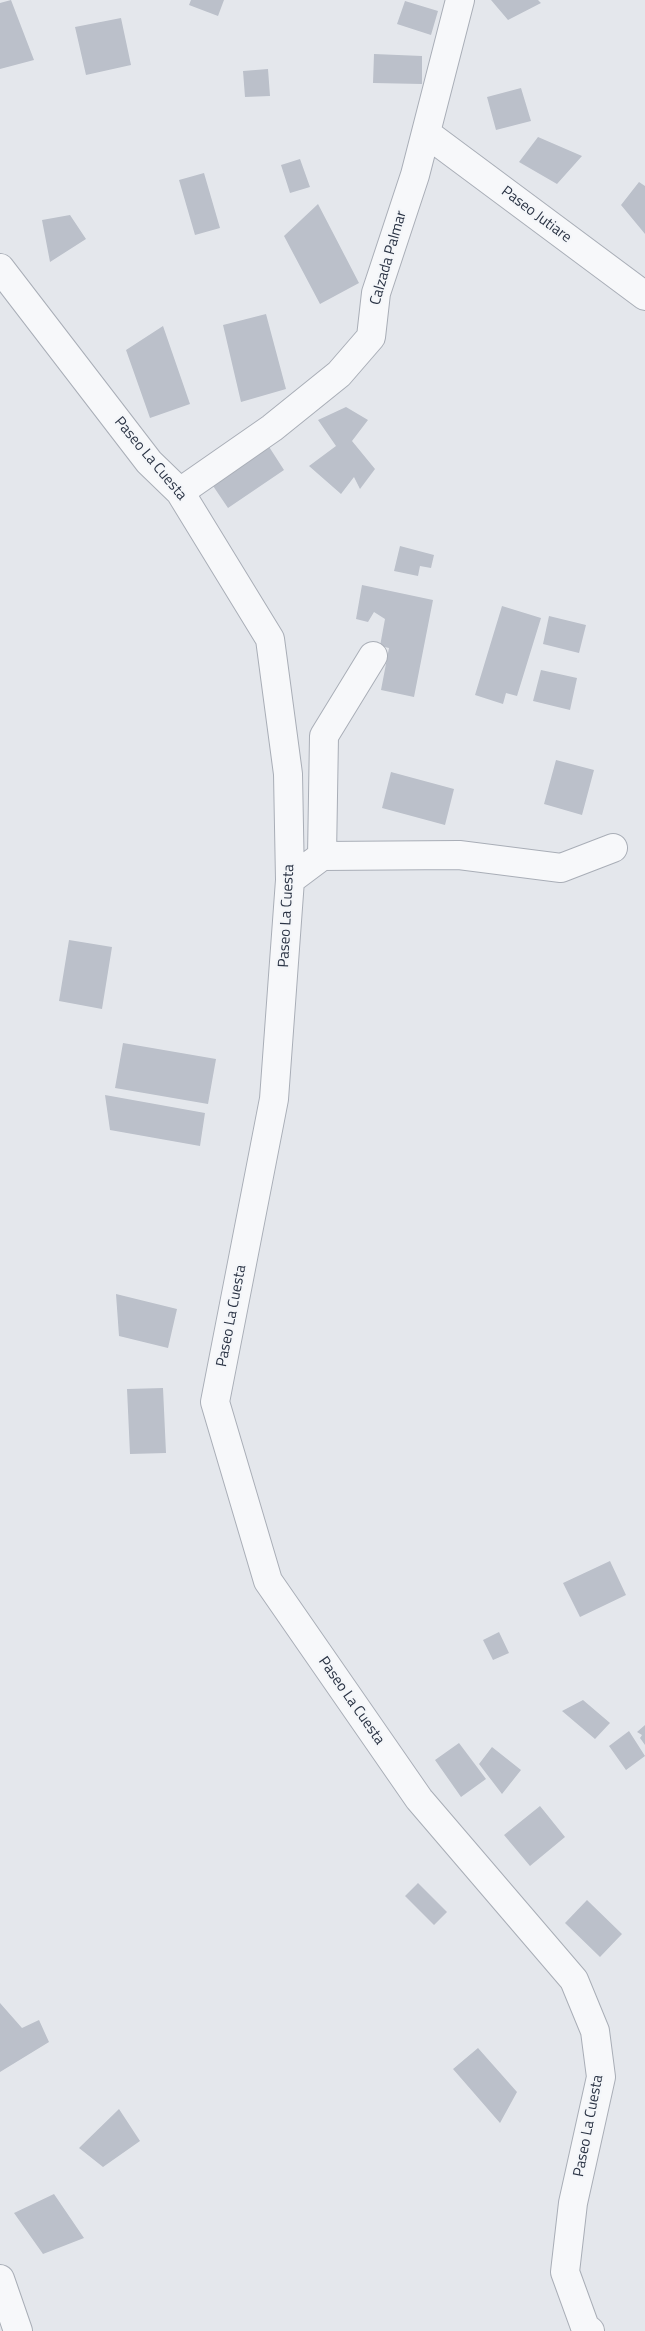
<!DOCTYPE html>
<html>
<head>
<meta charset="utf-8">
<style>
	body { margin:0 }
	canvas { display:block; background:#e4e7ec }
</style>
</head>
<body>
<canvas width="645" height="2331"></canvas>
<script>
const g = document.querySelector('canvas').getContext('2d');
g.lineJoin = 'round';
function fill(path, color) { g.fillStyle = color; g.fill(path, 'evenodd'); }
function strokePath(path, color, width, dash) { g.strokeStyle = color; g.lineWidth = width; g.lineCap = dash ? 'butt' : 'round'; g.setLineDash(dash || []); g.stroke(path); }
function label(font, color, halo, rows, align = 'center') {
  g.font = font + ' "Titillium Web",sans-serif'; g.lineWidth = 4.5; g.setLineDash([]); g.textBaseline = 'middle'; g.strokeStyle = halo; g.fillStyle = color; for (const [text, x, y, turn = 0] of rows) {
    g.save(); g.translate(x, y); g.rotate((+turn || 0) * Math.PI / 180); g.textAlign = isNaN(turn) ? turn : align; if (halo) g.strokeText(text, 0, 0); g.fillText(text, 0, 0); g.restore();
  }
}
const building = new Path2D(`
	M11,0L34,60L0,69V3Z
	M191,0H224L218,16L189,5Z
	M491,0H538L541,3L508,20Z
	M405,1L438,11L431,35L397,24Z
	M121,18L131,65L86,75L75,27Z
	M374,54L422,56V84L373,83Z
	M268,69L270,96L245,97L243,71Z
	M521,88L531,121L496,130L487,97Z
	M538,137L582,156L557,184L519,162Z
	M300,159L310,187L290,193L281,165Z
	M204,173L220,228L195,235L179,180Z
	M639,182L645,186V234L621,205Z
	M318,204L359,283L320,304L284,236Z
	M70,215L86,239L50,262L42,220Z
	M266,314L286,389L241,402L223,325Z
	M163,326L190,404L150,418L126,350Z
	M346,407L368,420L352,441L375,469L360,489L354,477L341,494L309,466L336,446L318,420Z
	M264,439L284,470L228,508L207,477Z
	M400,546L434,555L431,568L420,566L418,576L394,571Z
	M362,585L433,600L414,697L381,690L389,648L380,646L385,619L374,612L368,622L356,619Z
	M502,606L541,618L517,696L506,693L503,704L475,695Z
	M549,616L586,625L579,653L543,644Z
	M541,670L577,678L570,710L533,701Z
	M556,760L594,770L582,815L544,804Z
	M391,772L454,789L445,825L382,808Z
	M69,940L112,947L102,1009L59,1001Z
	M123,1043L216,1059L208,1104L115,1088Z
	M105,1095L205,1113L200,1146L110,1130Z
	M116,1294L177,1309L168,1348L119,1336Z
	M163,1388L166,1453L130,1454L127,1389Z
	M610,1561L626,1595L580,1617L563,1583Z
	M499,1632L509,1653L493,1660L483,1640Z
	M583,1700L610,1723L595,1739L562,1711Z
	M645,1725V1745L640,1738L642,1735L637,1732Z
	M629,1731L645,1756L626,1770L609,1746Z
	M459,1743L486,1779L461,1797L435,1760Z
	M492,1747L521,1770L502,1794L479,1764Z
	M540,1806L565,1837L530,1866L504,1835Z
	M418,1883L447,1912L434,1925L405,1896Z
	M587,1900L622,1934L600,1957L565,1923Z
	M0,2003L22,2028L39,2020L49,2042L0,2072Z
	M478,2048L517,2092L500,2123L453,2069Z
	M119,2109L140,2141L103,2167L79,2148Z
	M54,2194L84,2238L43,2254L14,2213Z`);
const street = new Path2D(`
	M426,133L645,296
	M0,268L149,462L180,492L270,639L288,774L290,880L274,1099L215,1402L268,1581L419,1799L574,1980L595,2031L601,2077L573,2203L565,2272L585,2327L590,2331
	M180,492L272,428L339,374L371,337L376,293L415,175L460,0
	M322,856L324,736L373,656
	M290,880L322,856L459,855L561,868L613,848
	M0,2279L18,2331`);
const streetNames = [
	["Paseo Jutiare",536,215,37],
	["Calzada Palmar",389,258,-74],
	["Paseo La Cuesta",150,459,50],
	["Paseo La Cuesta",287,916,-87],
	["Paseo La Cuesta",232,1316,-79],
	["Paseo La Cuesta",351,1701,55],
	["Paseo La Cuesta",589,2126,-79]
];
fill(building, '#bbc0ca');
strokePath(street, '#a9aeb7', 30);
strokePath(street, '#f7f8fa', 28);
label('15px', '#2b3445', '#f4f6f9', streetNames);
</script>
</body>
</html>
